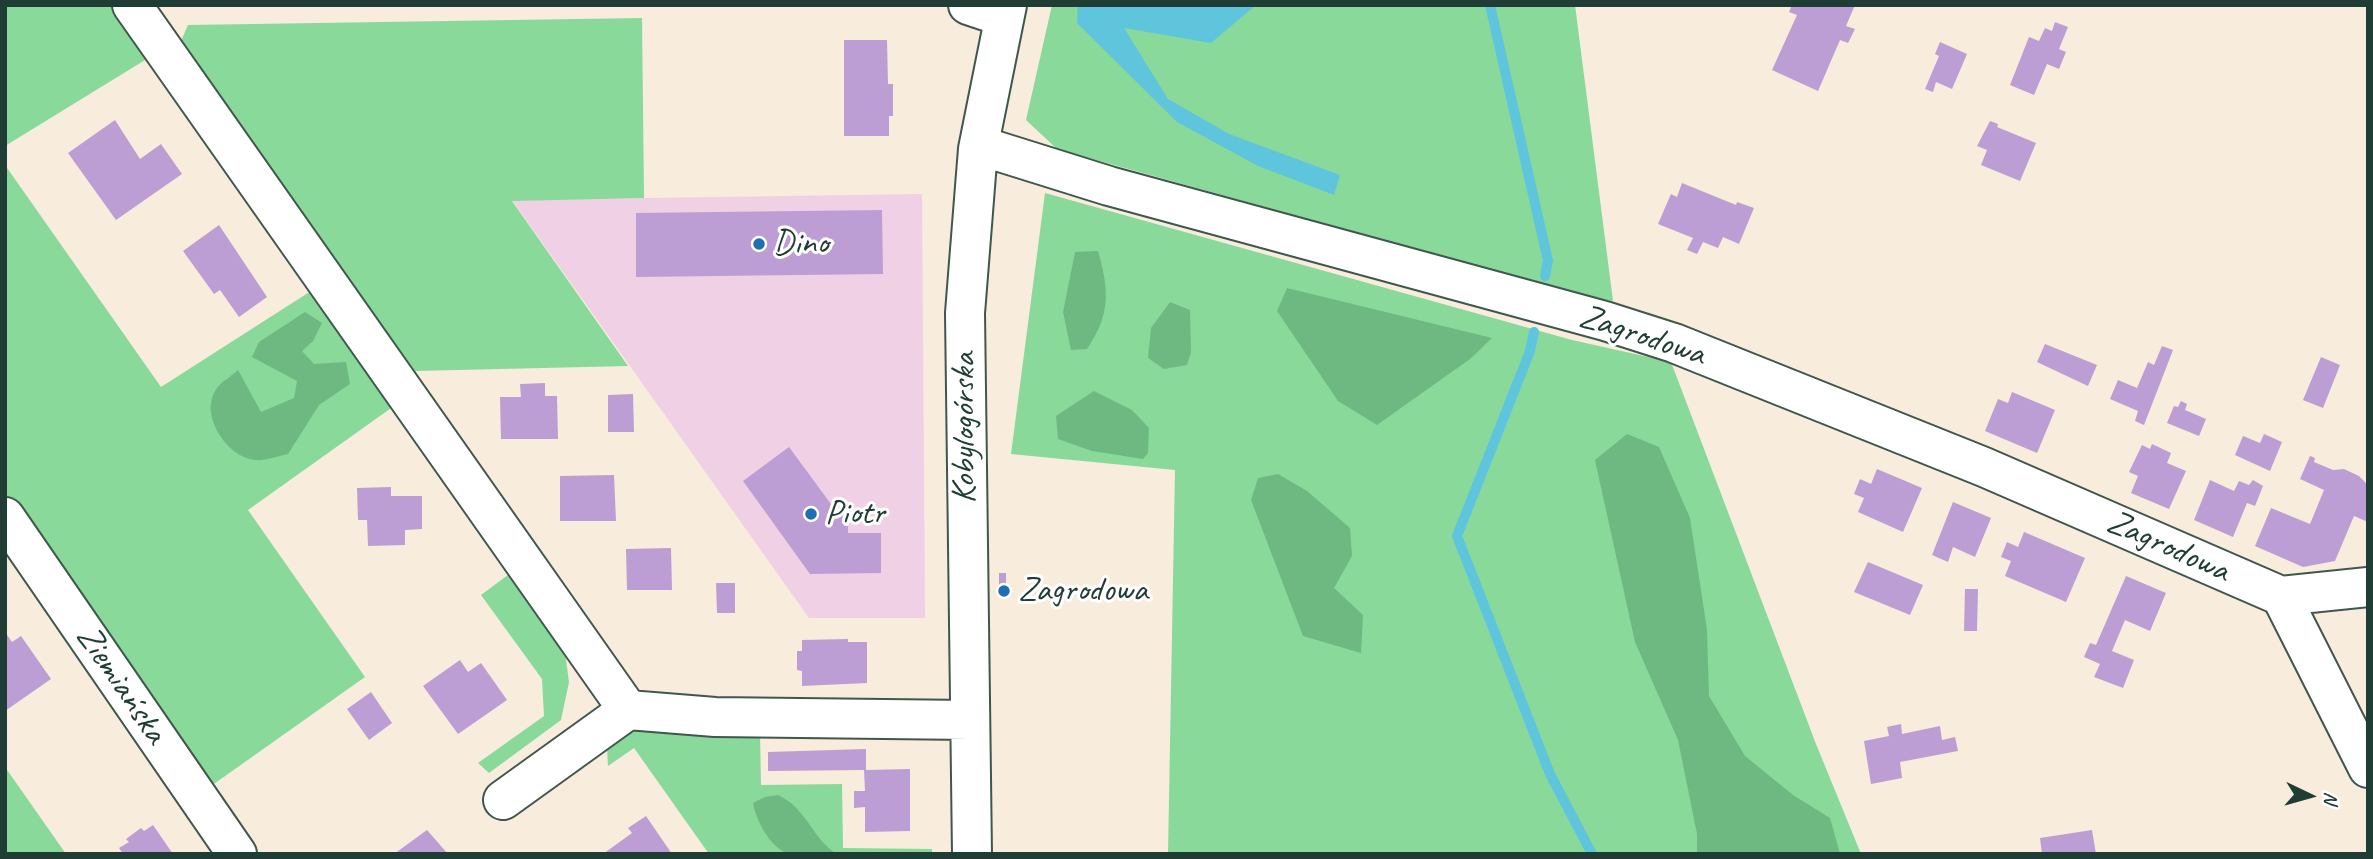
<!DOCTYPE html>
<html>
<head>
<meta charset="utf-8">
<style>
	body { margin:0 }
	#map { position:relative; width:2373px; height:859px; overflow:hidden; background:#f8ecdc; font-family:Caveat,sans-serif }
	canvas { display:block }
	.frame { position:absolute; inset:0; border:7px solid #1f3d34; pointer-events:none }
	.north { position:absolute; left:2275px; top:761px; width:70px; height:70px; -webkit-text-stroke:5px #fff; paint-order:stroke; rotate:95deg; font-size:19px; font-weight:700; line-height:28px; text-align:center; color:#1f3d34 }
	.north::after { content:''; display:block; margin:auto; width:24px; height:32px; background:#1f3d34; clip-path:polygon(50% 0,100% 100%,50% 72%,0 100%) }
</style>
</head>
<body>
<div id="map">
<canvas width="2373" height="859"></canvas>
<div class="frame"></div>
<div class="north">N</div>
</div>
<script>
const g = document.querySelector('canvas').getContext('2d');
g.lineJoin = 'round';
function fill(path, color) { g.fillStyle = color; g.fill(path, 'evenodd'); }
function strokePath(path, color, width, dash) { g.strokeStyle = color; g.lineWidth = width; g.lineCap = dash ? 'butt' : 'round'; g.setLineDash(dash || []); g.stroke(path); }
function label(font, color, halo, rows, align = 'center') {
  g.font = font + ' Caveat,sans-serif'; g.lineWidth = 6; g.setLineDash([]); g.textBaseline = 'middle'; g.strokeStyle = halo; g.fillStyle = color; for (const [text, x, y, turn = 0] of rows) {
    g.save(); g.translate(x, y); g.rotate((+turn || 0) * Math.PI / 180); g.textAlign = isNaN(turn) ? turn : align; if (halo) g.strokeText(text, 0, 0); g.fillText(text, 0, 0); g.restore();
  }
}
const built = new Path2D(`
	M922,194L925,618H809L512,200Z`);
const green = new Path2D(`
	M5,5H123L150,57L5,146Z
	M1052,5H1575L1613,301L1587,297L1057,149L1026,120Z
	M642,18L644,198L512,201L628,366L415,371L180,43L188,25Z
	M5,165L161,387L311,291L394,406L248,510L365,677L211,786L5,497Z
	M1045,193L1572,340L1671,362L1816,744L1861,854H1168L1175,470L1011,454Z
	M512,572L564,645L569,682L561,720L489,773L478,763L544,716L542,679L481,595Z
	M630,727L760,733L761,785L842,784L843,848L932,849V854H709L634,748L608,766L607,748Z
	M5,767L66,854H5Z`);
const forest = new Path2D(`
	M1098,251C1109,290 1111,314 1087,349L1071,350L1063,312L1075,252Z
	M1287,288L1492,338L1470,359L1377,425L1338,401L1277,311Z
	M1170,302L1190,310L1191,352L1187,365L1164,369L1148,358L1151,328Z
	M305,312L322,323L313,341L302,351L314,364L346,362L350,384L319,405L288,454C278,456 265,461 255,460C226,457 198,413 217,388C222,381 232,376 238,370L261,412L294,398L297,381L252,357L259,342Z
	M1094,391L1132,410L1149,428L1148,453L1143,459L1092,451L1058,439L1056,416Z
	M1627,434L1659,447L1690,518L1707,630L1709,696L1745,756L1793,795L1830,818L1840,854H1697V834L1678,740L1635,642L1595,460Z
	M1278,474L1307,491L1350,528L1352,556L1334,588L1363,615L1361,653L1303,636L1251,500L1258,478Z
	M778,795C807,808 812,839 837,854C823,854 799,858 786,853C769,845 756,820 753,803L765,797Z`);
const water = new Path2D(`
	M1078,5H1256L1211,43L1124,28L1168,99L1229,134L1340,175L1334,195L1258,166L1177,122L1077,23Z`);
const stream = new Path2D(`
	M1490,5L1548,261L1545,276
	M1534,332L1530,351L1457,536L1550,774L1592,854`);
const building = new Path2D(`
	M1792,5H1855L1846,26L1855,29L1848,43L1840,40L1818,91L1772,70L1797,15L1789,12Z
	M2055,22L2068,27L2059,49L2066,52L2059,69L2047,64L2034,95L2010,85L2029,37L2039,41L2045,28L2052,31Z
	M844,40H887L888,84H893V116H889V136H844Z
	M1940,42L1967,54L1952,89L1936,82L1933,92L1925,89L1939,56L1935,54Z
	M115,120L140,159L161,144L182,174L116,220L68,153Z
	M1990,121L1998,124L1997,127L2036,143L2020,181L1981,165L1987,150L1977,146Z
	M1682,183L1736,205L1737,202L1754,208L1739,244L1723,237L1718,248L1703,242L1697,254L1687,250L1693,238L1658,224L1671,194L1677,197Z
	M882,210L883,274L636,277V213Z
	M219,225L267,297L239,317L220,290L214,294L183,251Z
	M2045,344L2097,365L2088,386L2037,362Z
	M2162,346L2173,350L2144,425L2135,421L2138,411L2110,399L2118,380L2137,388L2148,362L2154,365Z
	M2321,357L2340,365L2323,408L2303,400Z
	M545,383V396H557L558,439H501L500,397H521L520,384Z
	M2012,392L2055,410L2037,453L1985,431L1998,399L2008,403Z
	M633,394L634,432H608V395Z
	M2181,401L2187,404L2185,410L2206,419L2199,436L2167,423L2174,406L2178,407Z
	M2264,434L2282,442L2270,471L2235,455L2243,436L2260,443Z
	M2152,444L2171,453L2167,463L2186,471L2169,509L2131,493L2138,476L2129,472L2142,445L2150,449Z
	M789,447L839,515H848V533H881V573L810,574L743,481Z
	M2310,456L2315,458L2314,462L2333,470L2344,469L2359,476L2368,485V522L2354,516L2335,561L2303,567L2255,546L2271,508L2310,524L2324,490L2300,479Z
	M1877,469L1922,488L1903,532L1858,512L1864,498L1854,494L1860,479L1871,484Z
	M614,475L616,521H560V476Z
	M2210,480L2234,491L2239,481L2249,485L2253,480L2263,486L2255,506L2247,503L2233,537L2194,520Z
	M391,487V496H422V529L405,530V545L368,546L367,520H358L357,488Z
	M1953,502L1991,518L1975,557L1953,547L1948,562L1932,555Z
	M2024,532L2085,558L2066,602L2005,576L2011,561L2001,557L2007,542L2018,547Z
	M671,548L672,590H627L626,549Z
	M1868,562L1923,585L1910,615L1854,592Z
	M999,573H1006V589H999Z
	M2126,576L2166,593L2150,631L2125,620L2112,651L2134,660L2123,688L2094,677L2100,664L2084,657L2090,643L2096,645Z
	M716,583H735V613H717Z
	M1965,589H1978L1977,631H1964Z
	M5,632L12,642L21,636L51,679L5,711Z
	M848,639V642H867V683L802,686V671L797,670V651H802V640Z
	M460,660L468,672L481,663L507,700L458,734L423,686Z
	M371,692L392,723L369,740L347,709Z
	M1901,724L1902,734L1940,726L1942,740L1955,737L1958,751L1900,762L1902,778L1871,784L1864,741L1889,736L1887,727Z
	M866,749V770L910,769V831L865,832V807L854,808V791H865L864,770L768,771V752Z
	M646,816L672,854H603L632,833L628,828Z
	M153,825L173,854H123L119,848L129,842L126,839L141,828L144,831Z
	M427,830L448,854H394Z
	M2092,830L2096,854H2042L2040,838Z`);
const minor = new Path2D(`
	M132,5L628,710
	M968,5L1004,17
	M978,149L997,151L1109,186L1605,321L1674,343L1984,467L2281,596L2368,587
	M5,517L237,854
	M2281,596L2368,768
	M503,800L628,710L715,717L969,720
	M972,854L965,313L978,149L1007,5`);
const markers = [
	[759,244,7,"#1f6fb2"],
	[811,514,7,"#1f6fb2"],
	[1004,591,7,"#1f6fb2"]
];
const poiNames = [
	["Dino",773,244],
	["Piotr",825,514],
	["Zagrodowa",1018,591]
];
const streetNames = [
	["Zagrodowa",1642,336,18],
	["Kobylogórska",965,428,-90],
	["Zagrodowa",2168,547,24],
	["Ziemiańska",121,685,56]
];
fill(built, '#f0d0e4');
fill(green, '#88d99a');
fill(forest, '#6eb982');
fill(water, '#5fc5dd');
strokePath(stream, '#5fc5dd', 10);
fill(building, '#bc9ed4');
strokePath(minor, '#40574d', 42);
strokePath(minor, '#fff', 38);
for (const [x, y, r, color] of markers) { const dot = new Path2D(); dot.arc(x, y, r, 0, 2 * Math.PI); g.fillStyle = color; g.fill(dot); strokePath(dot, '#fff', 2.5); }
label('35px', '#1f3d34', '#fff', poiNames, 'left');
label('35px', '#1f3d34', '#fff', streetNames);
</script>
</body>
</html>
